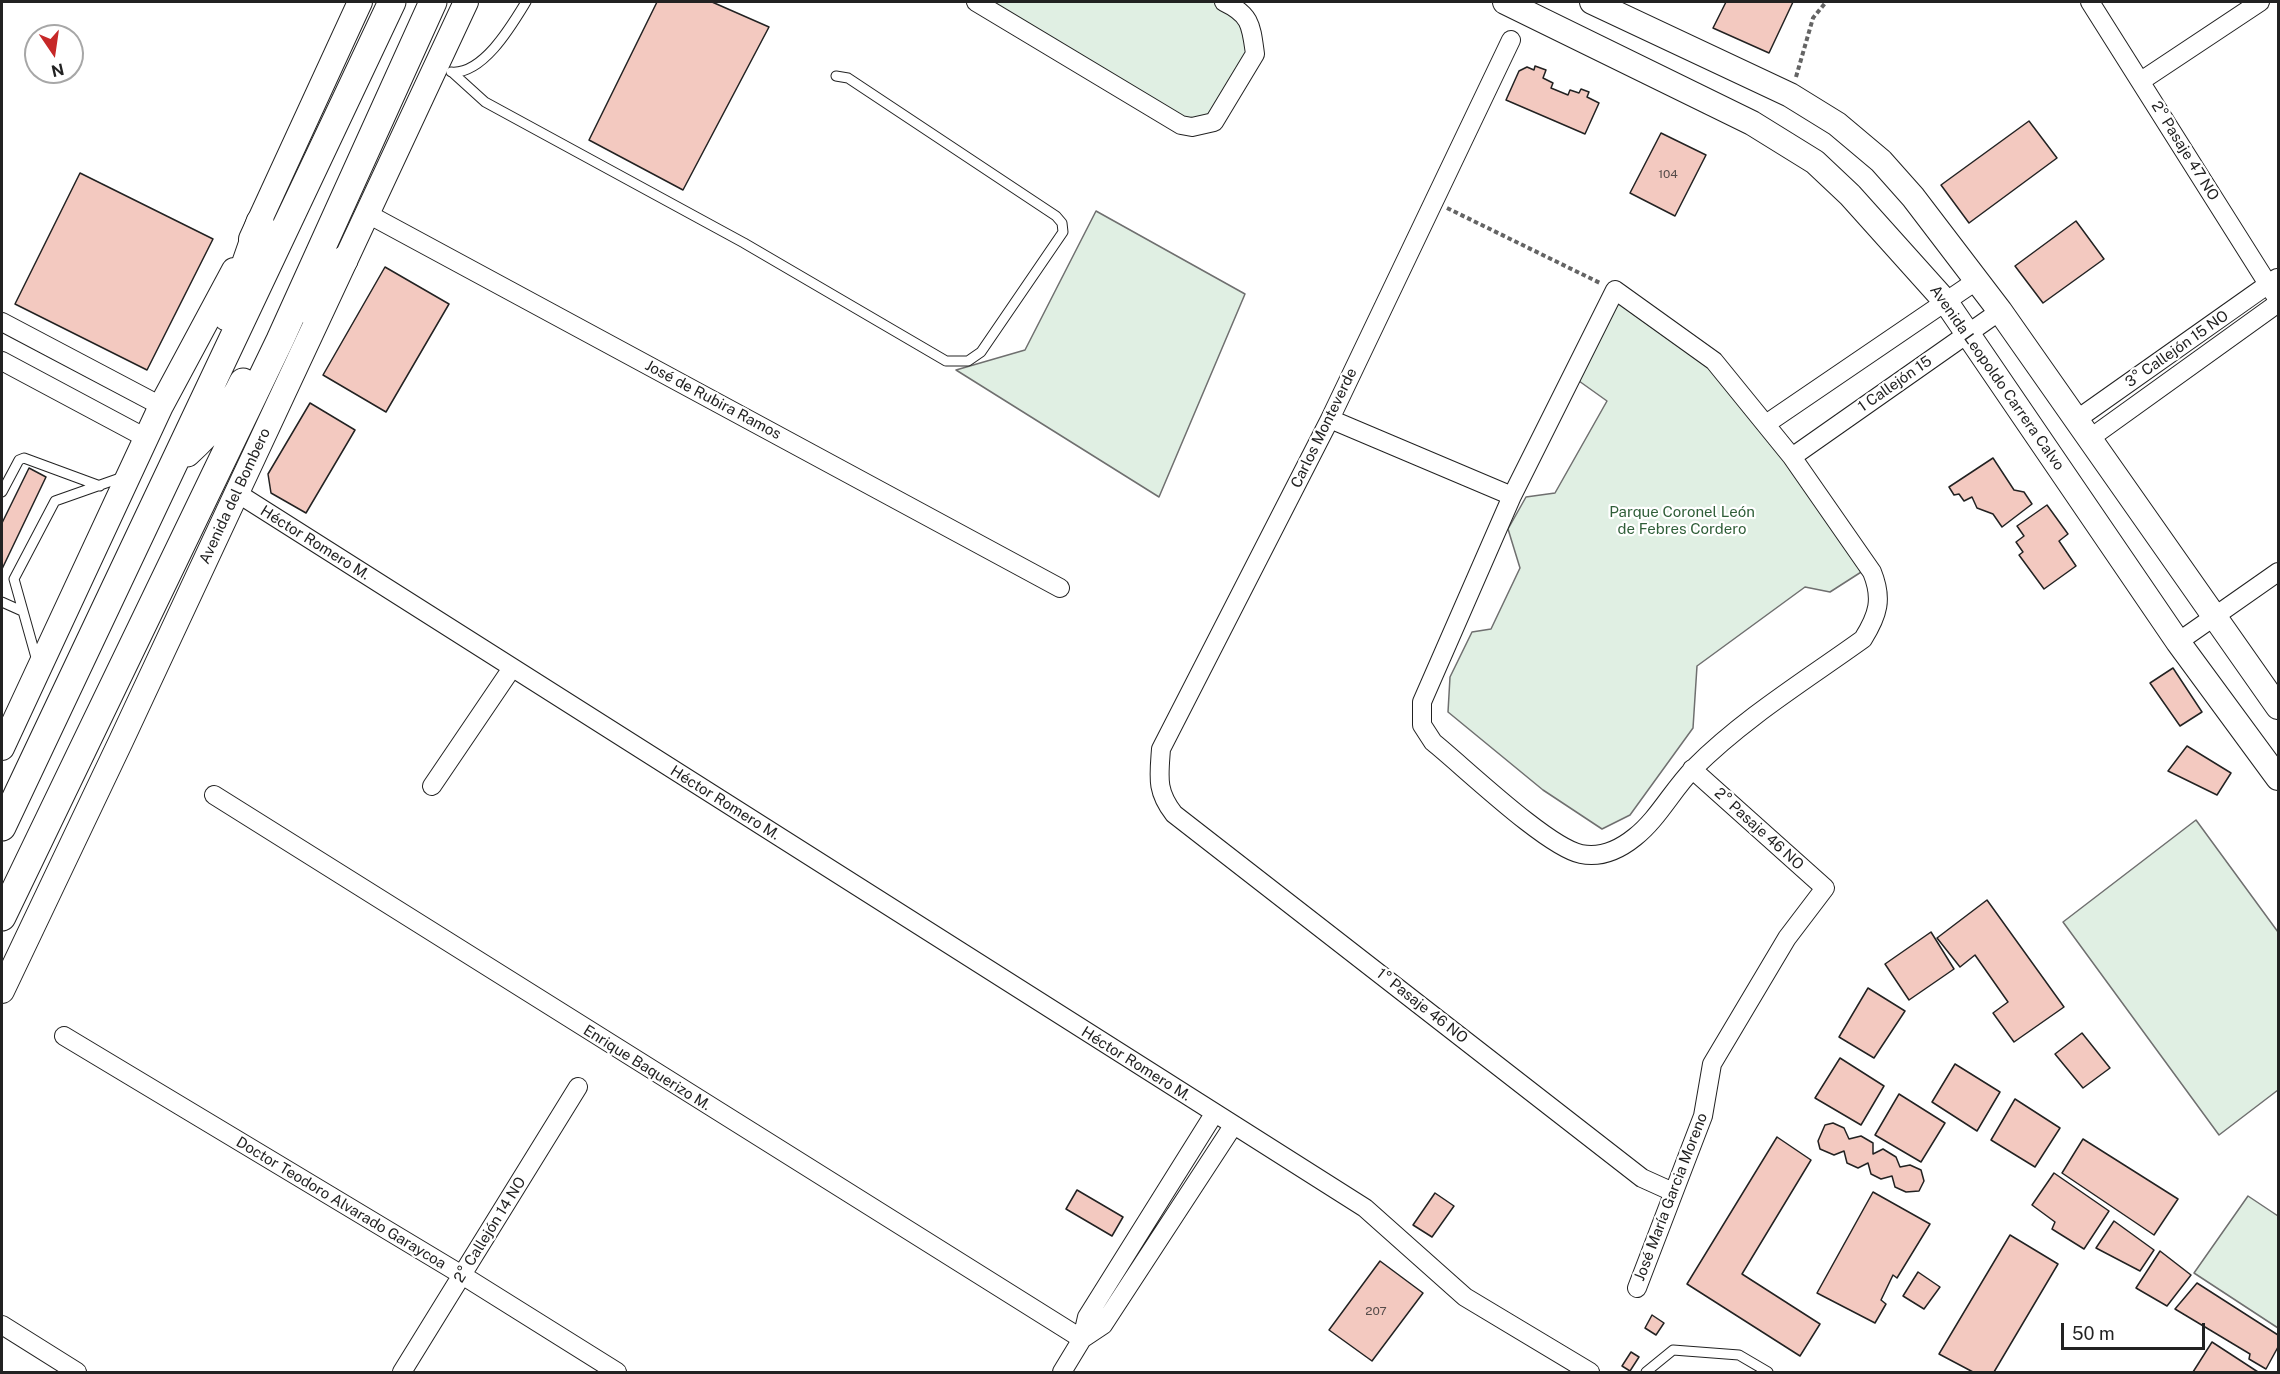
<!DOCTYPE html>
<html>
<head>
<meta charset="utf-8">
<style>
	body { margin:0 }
	#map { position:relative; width:2280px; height:1374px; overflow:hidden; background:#fff; font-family:"Public Sans",sans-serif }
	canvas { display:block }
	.frame { position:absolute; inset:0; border:3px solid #222; pointer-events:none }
	.north { position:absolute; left:24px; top:24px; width:60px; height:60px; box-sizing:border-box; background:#fff; border:2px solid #a7a7a7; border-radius:50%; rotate:167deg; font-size:16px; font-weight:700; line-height:24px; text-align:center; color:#222 }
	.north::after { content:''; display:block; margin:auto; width:21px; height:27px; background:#c62828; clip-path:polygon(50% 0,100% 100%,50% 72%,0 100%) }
	.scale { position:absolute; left:2061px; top:1323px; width:144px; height:27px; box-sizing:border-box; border:3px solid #222; border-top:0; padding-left:8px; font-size:18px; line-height:21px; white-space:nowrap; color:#222; -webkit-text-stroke:4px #fff; paint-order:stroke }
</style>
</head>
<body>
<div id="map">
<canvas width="2280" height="1374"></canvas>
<div class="frame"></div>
<div class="north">N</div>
<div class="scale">50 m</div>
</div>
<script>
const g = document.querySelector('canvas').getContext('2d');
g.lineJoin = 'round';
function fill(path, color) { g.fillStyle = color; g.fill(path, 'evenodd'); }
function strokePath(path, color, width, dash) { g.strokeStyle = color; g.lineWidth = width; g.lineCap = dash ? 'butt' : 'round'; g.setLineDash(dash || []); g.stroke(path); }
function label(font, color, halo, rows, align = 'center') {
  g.font = font + ' "Public Sans",sans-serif'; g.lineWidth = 4.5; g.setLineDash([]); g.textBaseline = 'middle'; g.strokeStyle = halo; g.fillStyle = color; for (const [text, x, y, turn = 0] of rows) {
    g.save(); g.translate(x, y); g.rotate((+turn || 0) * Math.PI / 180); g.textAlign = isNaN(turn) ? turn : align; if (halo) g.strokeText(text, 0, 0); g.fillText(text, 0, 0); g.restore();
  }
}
const green = new Path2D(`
	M976,2H1224L1242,10L1255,54L1214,122L1192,127Z
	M1096,211L1245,294L1159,497L956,370L1025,350Z
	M1615,290L1714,361L1869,567L1830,592L1805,587L1697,666L1693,728L1630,815L1602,829L1543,790L1448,712L1450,677L1472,632L1491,629L1520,568L1508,529L1526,497L1555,493L1607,401L1572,376Z
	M2196,820L2278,932V1090L2219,1135L2063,922Z
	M2248,1196L2278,1216V1328L2194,1273Z`);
const building = new Path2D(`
	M657,2H712L769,27L683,190L589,140Z
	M1726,2H1793L1769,53L1713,28Z
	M1535,66L1546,70L1543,78L1553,83L1551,88L1568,95L1570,90L1579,93L1581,89L1589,92L1587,97L1599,103L1585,134L1506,100L1519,71L1527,67L1534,70Z
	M2029,121L2057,158L1969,223L1941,185Z
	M1661,133L1706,155L1675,216L1630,193Z
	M80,173L213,239L147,370L15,304Z
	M2076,221L2104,259L2043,303L2015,266Z
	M385,267L449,304L386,412L323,375Z
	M310,403L355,430L306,513L271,493L268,474Z
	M1993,458L2014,490L2024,492L2032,504L2002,527L1993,514L1977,508L1972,497L1964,501L1959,494L1954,495L1949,487Z
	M29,468L46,477L2,569V523Z
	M2047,505L2068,534L2059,541L2076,566L2044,589L2019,555L2023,552L2016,542L2024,536L2017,526Z
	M2173,668L2202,712L2180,726L2150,683Z
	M2187,746L2231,773L2217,795L2168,771Z
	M1987,900L2064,1007L2014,1042L1993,1013L2008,1002L1975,955L1960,967L1937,938Z
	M1931,932L1954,969L1909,1000L1885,964Z
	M1868,988L1905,1011L1874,1058L1839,1037Z
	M2082,1033L2110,1068L2083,1088L2055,1054Z
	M1840,1058L1884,1086L1861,1125L1815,1098Z
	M1955,1064L2000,1092L1977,1131L1932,1102Z
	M1899,1094L1945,1123L1921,1162L1875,1135Z
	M2015,1099L2060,1128L2035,1167L1991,1140Z
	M1833,1123L1844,1128L1849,1139L1861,1136L1873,1143V1154L1883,1149L1896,1157L1900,1167L1910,1165L1921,1170L1924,1181L1919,1191L1906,1192L1895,1187L1892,1176L1881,1179L1871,1174L1868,1163L1858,1168L1847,1163L1844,1151L1834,1155L1820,1149L1818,1141L1825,1125Z
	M1777,1137L1811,1160L1742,1274L1820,1324L1800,1356L1687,1284Z
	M2083,1139L2178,1199L2154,1235L2062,1173Z
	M2054,1173L2109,1211L2084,1249L2052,1229L2055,1222L2032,1205Z
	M1077,1190L1123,1217L1112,1236L1066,1209Z
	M1873,1192L1930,1224L1897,1278L1893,1275L1881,1300L1886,1304L1875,1323L1817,1293Z
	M1435,1193L1454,1206L1432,1237L1413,1225Z
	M2114,1221L2154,1250L2140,1271L2096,1248Z
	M2010,1235L2058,1264L1994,1372H1973L1939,1354Z
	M2160,1251L2191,1275L2167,1306L2136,1288Z
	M1380,1261L1423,1293L1372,1361L1329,1330Z
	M1918,1272L1940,1287L1924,1309L1903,1296Z
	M2197,1283L2278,1335V1347L2266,1369L2249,1359L2250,1354L2175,1309Z
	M1652,1315L1664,1323L1656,1335L1645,1328Z
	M2212,1342L2258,1372H2193Z
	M1631,1352L1639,1357L1630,1371L1622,1366Z`);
const path = new Path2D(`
	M1796,77L1813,18L1826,2
	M1447,208L1600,283`);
const lane = new Path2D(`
	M451,72C483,75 512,25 526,2
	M453,73L485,102L744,243L946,361H968L981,352L1063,232L1062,223L1056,216L848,78L836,76
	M2,492L19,460L24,458L100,486
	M2,602L22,611
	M37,661L14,579L55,501L123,477
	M1646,1372L1673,1350L1739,1355L1768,1372`);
const street = new Path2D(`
	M976,2L1181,125L1192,127L1214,122L1255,54C1251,25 1251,15 1224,2
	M2090,2L2278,300
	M1511,40L1330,419L1161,749C1159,777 1156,791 1174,814L1642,1178L1673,1192
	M2141,81L2260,2
	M366,213L1060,588
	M1615,290L1714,361L1792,457L1872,572C1883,599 1878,615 1863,639C1806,680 1744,718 1694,768C1673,789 1658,819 1635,837C1619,850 1601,858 1581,854C1547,847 1464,767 1433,742L1422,725V702L1512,496Z
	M2,322L161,406
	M2,361L146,438
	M1330,419L1512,496
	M2076,420L2277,278
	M1766,424L1976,281
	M2089,439L2278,303
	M1792,457L2000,311
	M237,493L1365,1208L1465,1297L1590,1372
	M2178,642L2278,572
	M432,786L512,668
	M214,795L1082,1339
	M64,1036L462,1275L617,1372
	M1637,1288L1703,1116L1712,1064L1787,938L1825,888L1692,769
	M2,1325L77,1372
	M1082,1339L1103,1325L1233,1126
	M402,1372L578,1087
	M1062,1372L1082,1339L1087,1317L1214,1114`);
const secondary = new Path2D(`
	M1505,2L1752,123L1815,162L1850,195L1946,302L2178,642L2278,778
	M1592,2L1790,95L1837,124L1881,161L1913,197L2000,311L2278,707
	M251,239L360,2
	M2,748L161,406L234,270
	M2,991L121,741L466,2`);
const primary = new Path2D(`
	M305,309L344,260
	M227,317L260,222
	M187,453C209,433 230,410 243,382
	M2,827L392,2
	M2,917L280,340L433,2`);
const numberNames = [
	["104",1668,174],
	["207",1376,1311]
];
const streetNames = [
	["2° Pasaje 47 NO",2185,151,58],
	["3° Callejón 15 NO",2177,349,-35],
	["Avenida Leopoldo Carrera Calvo",1997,378,55],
	["1 Callejón 15",1895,384,-35],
	["José de Rubira Ramos",713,400,28],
	["Carlos Monteverde",1324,428,-64],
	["Avenida del Bombero",235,496,-65],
	["Héctor Romero M.",315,543,32],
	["Héctor Romero M.",725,803,32],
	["2° Pasaje 46 NO",1759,829,42],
	["1° Pasaje 46 NO",1422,1006,38],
	["Héctor Romero M.",1136,1064,32],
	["Enrique Baquerizo M.",647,1068,32],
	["José María Garcia Moreno",1671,1197,-69],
	["Doctor Teodoro Alvarado Garaycoa",341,1203,31],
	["2° Callejón 14 NO",490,1230,-58]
];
const parkNames = [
	["Parque Coronel León",1682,512],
	["de Febres Cordero",1682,529]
];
fill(green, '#e0efe3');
strokePath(green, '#6f6f6f', 1.5);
fill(building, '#f3c9c0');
strokePath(building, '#222', 1.5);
strokePath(lane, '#222', 11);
strokePath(street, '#222', 20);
strokePath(secondary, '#222', 26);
strokePath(primary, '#222', 29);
strokePath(path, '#646464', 4, [4.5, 3]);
strokePath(lane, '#fff', 9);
strokePath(street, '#fff', 18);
strokePath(secondary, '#fff', 24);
strokePath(primary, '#fff', 27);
label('12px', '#564c4a', null, numberNames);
label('15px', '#222', '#fff', streetNames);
label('15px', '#2f5e38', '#fff', parkNames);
</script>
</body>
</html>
